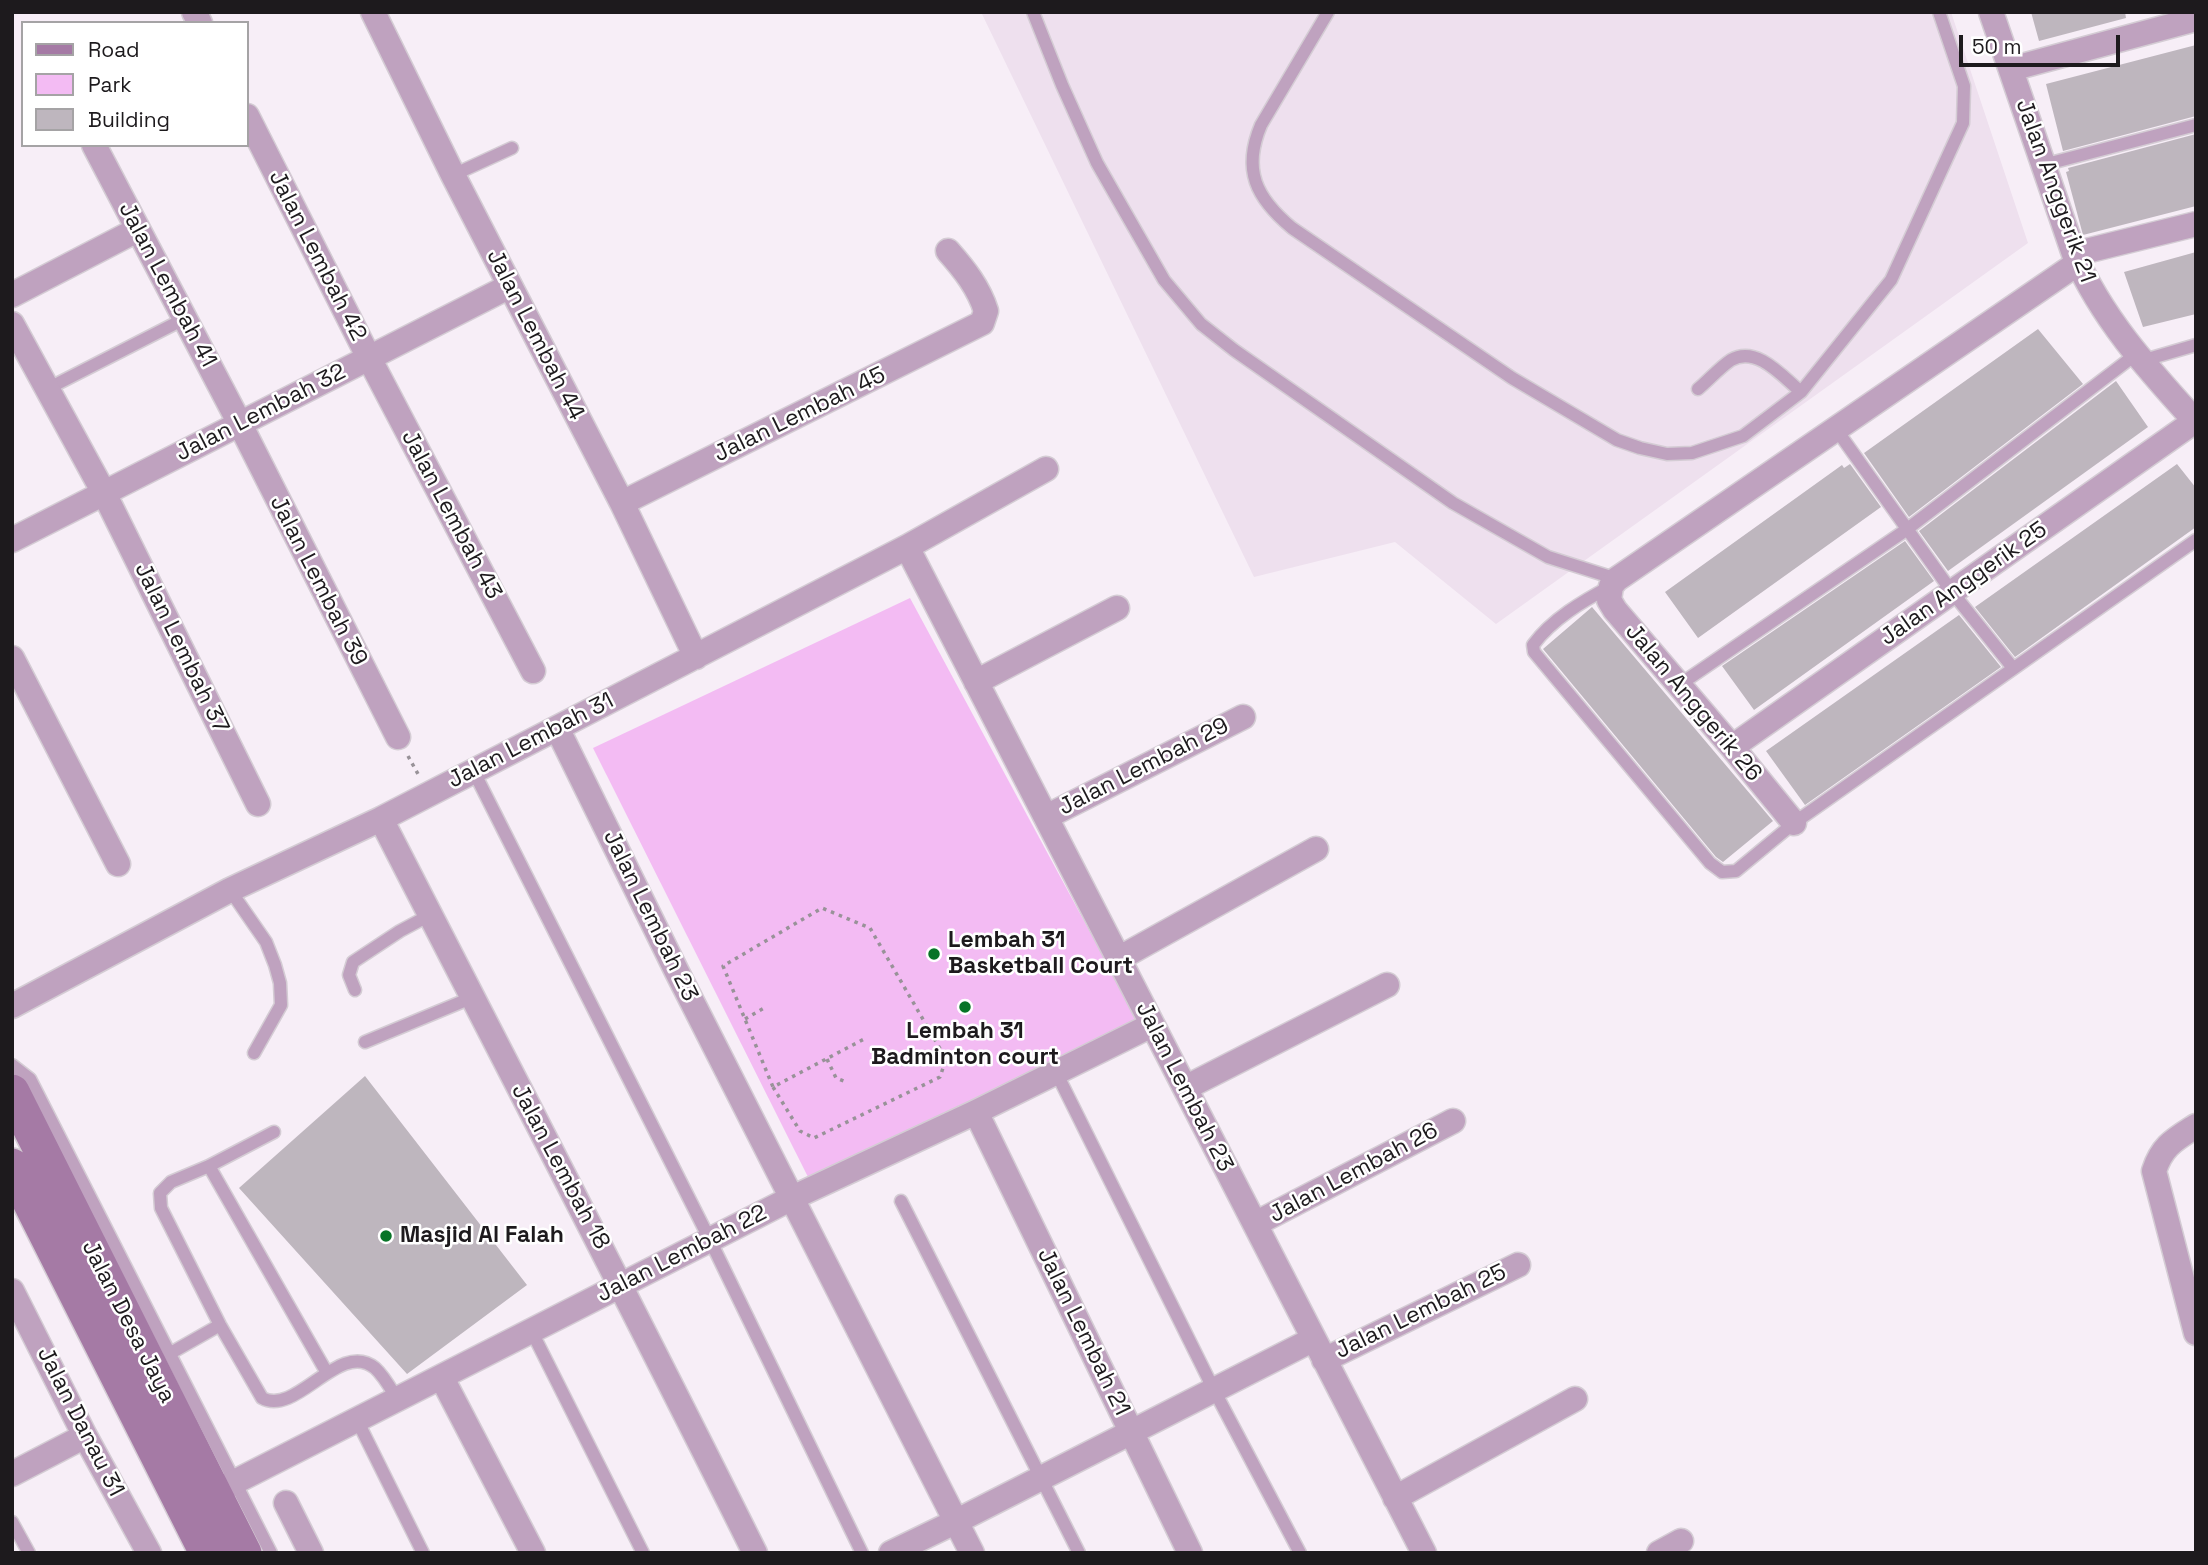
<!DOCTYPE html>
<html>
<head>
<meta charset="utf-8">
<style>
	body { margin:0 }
	#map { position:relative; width:2208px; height:1565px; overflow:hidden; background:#f7eef7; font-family:"Space Grotesk",sans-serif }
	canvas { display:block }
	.frame { position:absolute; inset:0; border:14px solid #1d1a1d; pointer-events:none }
	.legend { position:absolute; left:21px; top:21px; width:228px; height:126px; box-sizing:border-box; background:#fff; border:2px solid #a5a3a5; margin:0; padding:9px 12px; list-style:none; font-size:21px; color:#1d1a1d }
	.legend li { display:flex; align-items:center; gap:14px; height:35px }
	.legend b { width:35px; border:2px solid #a5a3a5 }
	.scale { position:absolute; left:1959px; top:35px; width:161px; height:32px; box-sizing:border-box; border:4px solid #1d1a1d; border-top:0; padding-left:9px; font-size:21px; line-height:24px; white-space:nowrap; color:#1d1a1d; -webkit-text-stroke:5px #fff; paint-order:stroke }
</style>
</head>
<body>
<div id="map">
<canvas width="2208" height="1565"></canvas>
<div class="frame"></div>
<ul class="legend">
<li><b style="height:9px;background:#a57aa5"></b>Road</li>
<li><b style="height:19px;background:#f3bbf3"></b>Park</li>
<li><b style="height:19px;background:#beb6be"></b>Building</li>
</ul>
<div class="scale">50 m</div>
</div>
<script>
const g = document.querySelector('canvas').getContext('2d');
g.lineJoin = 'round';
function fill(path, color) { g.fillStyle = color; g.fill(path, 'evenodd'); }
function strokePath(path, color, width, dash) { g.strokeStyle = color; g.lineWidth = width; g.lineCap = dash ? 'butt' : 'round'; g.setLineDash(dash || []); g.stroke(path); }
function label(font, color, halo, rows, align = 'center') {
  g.font = font + ' "Space Grotesk",sans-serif'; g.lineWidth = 5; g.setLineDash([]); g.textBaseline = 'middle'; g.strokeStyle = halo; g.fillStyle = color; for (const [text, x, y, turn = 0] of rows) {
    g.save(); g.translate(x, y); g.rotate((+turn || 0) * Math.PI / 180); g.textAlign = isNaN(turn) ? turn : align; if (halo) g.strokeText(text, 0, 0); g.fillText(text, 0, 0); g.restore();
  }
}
const built = new Path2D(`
	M981,12H1951L2028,243L1496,624L1395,542L1254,577Z`);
const green = new Path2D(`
	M910,598L1138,1021L809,1179L593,748Z`);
const building = new Path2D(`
	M2031,12H2125L2126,18L2039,41Z
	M2196,45V116L2063,151L2046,84Z
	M2196,134V206L2083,235L2066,172L2069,171L2068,168Z
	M2196,252V314L2143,327L2124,272Z
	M2038,329L2083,384L1909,517L1864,453Z
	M2116,381L2148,427L1948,571L1919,531Z
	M1850,464L1881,507L1698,638L1665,592L1842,465L1844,468Z
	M2177,464L2196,488V527L2015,657L1975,607Z
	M1905,541L1934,581L1754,710L1722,666Z
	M1592,607L1773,821L1723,862L1716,857L1543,649Z
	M1959,615L2001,667L1805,805L1766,751Z
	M365,1076L527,1285L407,1374L239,1188Z`);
const path = new Path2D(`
	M408,756L418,774
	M745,1019L764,1008
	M827,1059L836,1078L846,1082
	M773,1087L800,1131L814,1138L940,1077L946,1059L870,928L822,908L723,966L773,1087L866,1038`);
const lane = new Path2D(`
	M1033,12L1062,85L1097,163L1164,280L1201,324L1234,350L1453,503L1548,557L1617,579
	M1328,12L1261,125C1242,170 1256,198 1292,228L1512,378L1617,440L1640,448L1667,454L1692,453L1743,436L1801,392L1891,280L1963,123L1964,86L1939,12
	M2043,165L2196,125
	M453,175L512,148
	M2141,361L2196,345
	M47,389L184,319
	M1698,389C1709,380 1719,368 1731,360C1757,345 1783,377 1801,392
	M1836,429L1952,592L2013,668
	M1611,586C1583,601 1552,619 1533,645L1534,652L1710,863L1722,872L1736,871L1794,823L2196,540
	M1679,685L1906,530L2135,355
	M473,770L710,1240L862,1553
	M230,890L266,942L275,965L280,983L281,1005L254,1053
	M355,990L349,975L353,962L400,931L430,915
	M365,1042L471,998
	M12,1065L30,1079L271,1553
	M1056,1072L1214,1390L1300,1553
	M274,1132L209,1166L171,1182L160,1193L161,1208L220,1325L262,1398C297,1417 339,1339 375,1368C384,1376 391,1389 397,1399
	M209,1166L327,1373
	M901,1201L1079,1553
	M532,1332L643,1553
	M169,1354L220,1325
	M357,1420L423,1553
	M12,1522L29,1553`);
const street = new Path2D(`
	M194,12L200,23
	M373,12L453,175L622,503L696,657
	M1991,12L2074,254C2102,319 2149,370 2196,422
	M2011,69L2196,19
	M247,116L369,358L533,671
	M94,145L240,424L398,737
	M2074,254L2196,224
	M12,295L137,230
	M12,324L104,493L258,804
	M622,503L982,323L986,311C979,288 964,269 948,251
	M12,540L510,286
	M907,547L1424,1553
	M12,658L118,864
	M976,682L1117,608
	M557,728L677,972L972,1553
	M1732,747L2195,421
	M1046,817L1243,717
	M381,819C506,1063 633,1307 755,1553
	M1794,823L1732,747L1615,610L1609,600L1611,586L1617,579L2078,263
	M1118,959L1316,849
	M12,1006L230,890L381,819L907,547L1046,469
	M1185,1088L1387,985
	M976,1112L1190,1553
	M2196,1126C2174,1140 2162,1146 2154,1171L2196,1333
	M1255,1224L1453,1121
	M12,1291L85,1436L149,1553
	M1324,1360L1518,1265
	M442,1378L533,1553
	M12,1474L85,1436
	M215,1492L792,1198L976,1112L1152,1025
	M1395,1498L1575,1399
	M286,1503L311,1553
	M891,1553L957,1521L1314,1339
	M1659,1553L1681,1541`);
const secondary = new Path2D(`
	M12,1092L244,1553
	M12,1166L207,1553`);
const markers = [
	[934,954,7,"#077427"],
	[965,1007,7,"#077427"],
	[386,1236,7,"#077427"]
];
const streetNames = [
	["Jalan Anggerik 21",2055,191,70],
	["Jalan Lembah 42",317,256,63],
	["Jalan Lembah 41",167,285,62],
	["Jalan Lembah 44",535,335,63],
	["Jalan Lembah 32",261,413,-27],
	["Jalan Lembah 45",800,415,-26],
	["Jalan Lembah 43",451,515,62],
	["Jalan Lembah 39",318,581,63],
	["Jalan Anggerik 25",1964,584,-35],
	["Jalan Lembah 37",181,648,64],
	["Jalan Anggerik 26",1693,703,50],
	["Jalan Lembah 31",531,741,-27],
	["Jalan Lembah 29",1144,767,-27],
	["Jalan Lembah 23",650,916,64],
	["Jalan Lembah 23",1184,1087,63],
	["Jalan Lembah 18",560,1167,62],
	["Jalan Lembah 26",1354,1173,-28],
	["Jalan Lembah 22",682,1254,-27],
	["Jalan Lembah 25",1421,1312,-26],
	["Jalan Desa Jaya",128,1322,63],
	["Jalan Lembah 21",1083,1332,64],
	["Jalan Danau 31",80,1422,63]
];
const poiNames = [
	["Lembah 31",948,941],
	["Basketball Court",948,967],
	["Lembah 31",965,1032,"center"],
	["Badminton court",965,1058,"center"],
	["Masjid Al Falah",400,1236]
];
fill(built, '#eee0ee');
fill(green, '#f3bbf3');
fill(building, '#beb6be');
strokePath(lane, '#d4ccd4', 15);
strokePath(street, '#d4ccd4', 27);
strokePath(secondary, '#d4ccd4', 38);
strokePath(path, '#989298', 3.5, [3.5, 5]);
strokePath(lane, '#bfa2bf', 12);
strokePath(street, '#bfa2bf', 24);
strokePath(secondary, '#a57aa5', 35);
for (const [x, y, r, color] of markers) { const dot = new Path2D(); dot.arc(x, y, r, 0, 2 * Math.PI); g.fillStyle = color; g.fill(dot); strokePath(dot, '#fff', 2.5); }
label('23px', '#1d1a1d', '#fff', streetNames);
label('bold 23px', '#1d1a1d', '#fff', poiNames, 'left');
</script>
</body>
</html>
